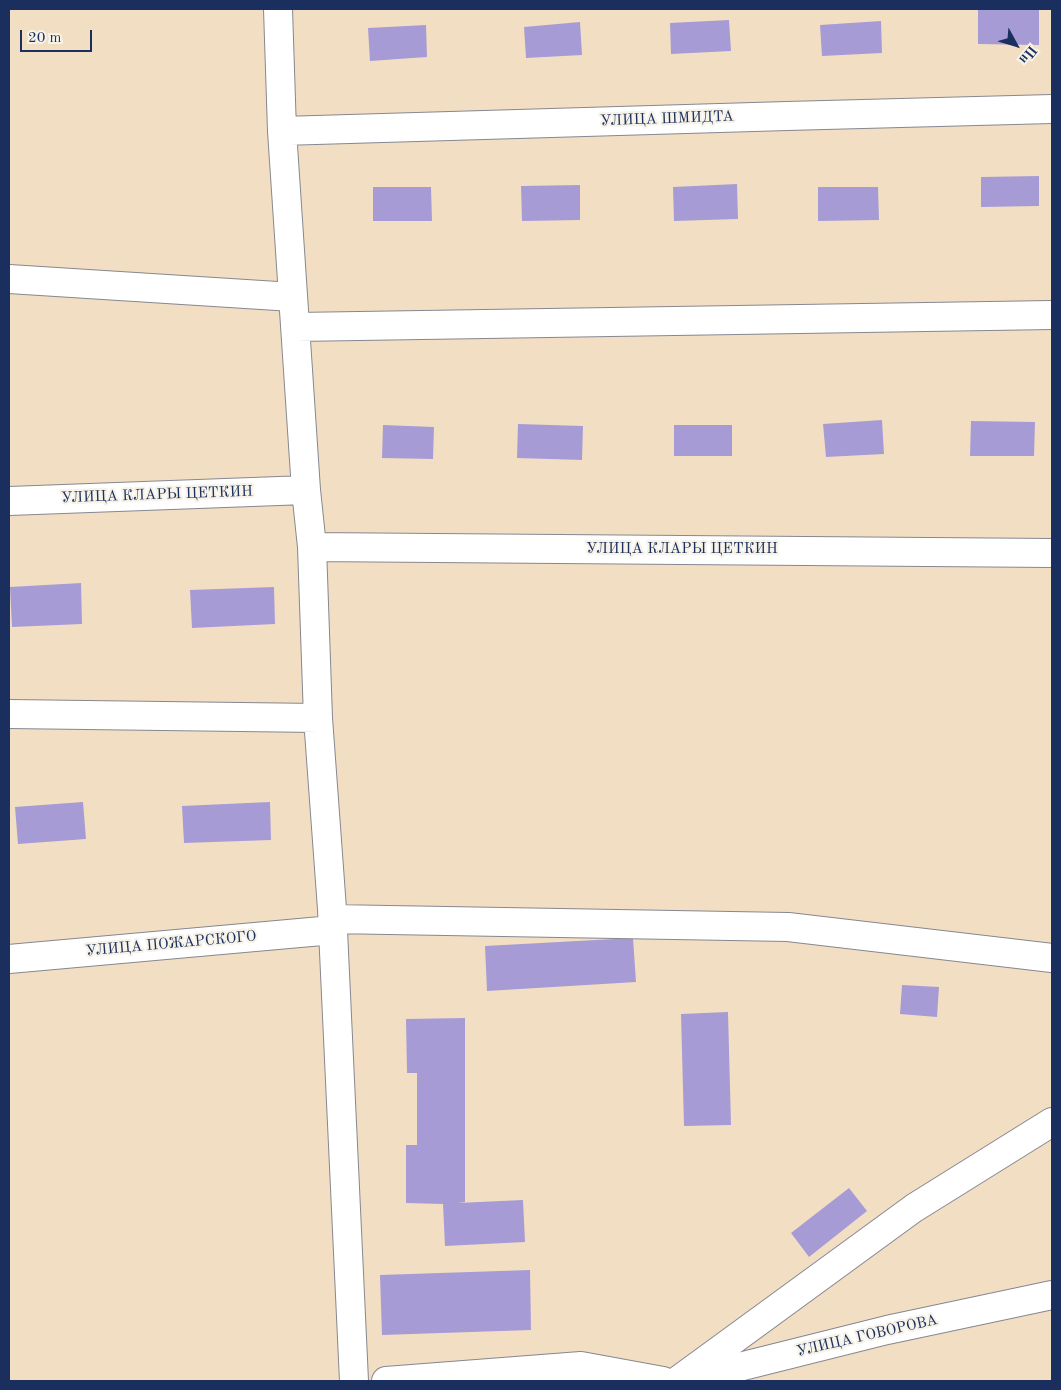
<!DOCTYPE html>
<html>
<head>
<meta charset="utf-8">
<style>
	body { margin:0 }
	#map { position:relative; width:1061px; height:1390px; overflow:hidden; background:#f2dfc3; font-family:"Old Standard TT",serif }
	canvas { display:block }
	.frame { position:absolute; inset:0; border:10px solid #1b2f5e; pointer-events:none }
	.north { position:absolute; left:991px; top:20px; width:50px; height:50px; -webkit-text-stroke:4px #f7f3e8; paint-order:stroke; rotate:129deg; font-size:14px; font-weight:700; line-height:20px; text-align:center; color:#1b2f5e }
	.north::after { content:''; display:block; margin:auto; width:18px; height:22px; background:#1b2f5e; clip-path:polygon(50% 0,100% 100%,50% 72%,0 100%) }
	.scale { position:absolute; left:20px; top:30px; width:72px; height:22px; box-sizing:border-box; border:2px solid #1b2f5e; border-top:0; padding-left:6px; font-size:15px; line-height:18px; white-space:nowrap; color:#1b2f5e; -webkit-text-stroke:4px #f7f3e8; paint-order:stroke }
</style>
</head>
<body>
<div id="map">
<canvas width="1061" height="1390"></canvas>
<div class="frame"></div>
<div class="north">Пн</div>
<div class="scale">20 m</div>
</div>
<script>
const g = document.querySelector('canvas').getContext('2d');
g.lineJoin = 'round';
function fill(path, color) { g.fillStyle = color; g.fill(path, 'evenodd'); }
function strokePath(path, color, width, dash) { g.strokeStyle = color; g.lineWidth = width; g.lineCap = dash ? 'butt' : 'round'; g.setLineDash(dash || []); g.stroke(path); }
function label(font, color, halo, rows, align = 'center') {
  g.font = font + ' "Old Standard TT",serif'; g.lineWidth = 4.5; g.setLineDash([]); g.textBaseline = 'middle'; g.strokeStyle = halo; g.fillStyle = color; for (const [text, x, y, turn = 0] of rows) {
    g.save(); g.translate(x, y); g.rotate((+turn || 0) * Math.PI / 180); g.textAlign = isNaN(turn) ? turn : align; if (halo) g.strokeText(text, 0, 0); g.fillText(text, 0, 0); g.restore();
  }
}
const building = new Path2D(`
	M1039,9V45L978,44V10Z
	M729,20L731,51L671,54L670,23Z
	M881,21L882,53L822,56L820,25Z
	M580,22L582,55L526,58L524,27Z
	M426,25L427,57L370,61L368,28Z
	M1039,176V206L981,207V177Z
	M737,184L738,219L674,221L673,187Z
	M580,185V220L522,221L521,186Z
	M373,187H431L432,221H373Z
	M818,187H878L879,220L818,221Z
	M882,420L884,454L826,457L823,424Z
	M971,421L1035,422L1034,456H970Z
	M518,424L583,426L582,460L517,458Z
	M383,425L434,427L433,459L382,458Z
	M674,425H732V456H674Z
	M81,583L82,624L12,627L10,587Z
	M274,587L275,624L192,628L190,590Z
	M83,802L86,839L18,844L15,807Z
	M270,802L271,840L184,843L182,806Z
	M633,938L636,982L487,991L485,946Z
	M902,985L939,987L937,1017L900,1014Z
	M728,1012L731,1125L684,1126L681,1014Z
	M465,1018V1202L458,1203L523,1200L525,1242L445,1246L443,1204L406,1203V1145H417V1073H407L406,1019Z
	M849,1188L867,1211L809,1257L791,1233Z
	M530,1270L531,1330L382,1335L380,1275Z`);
const minor = new Path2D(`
	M278,9L282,131L306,490L312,547L318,718L332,909L354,1381
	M282,131L787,116L1052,109
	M9,279L293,297
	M296,327L1052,315
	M9,501L306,490
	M312,547L1052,553
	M9,714L318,718
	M332,919L788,927L1052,958
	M9,959L333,930
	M687,1380L887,1330L1052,1295
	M386,1381L581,1366L663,1381
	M677,1381L914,1208L1052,1122`);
const streetNames = [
	["УЛИЦА ШМИДТА",667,119,-2],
	["УЛИЦА КЛАРЫ ЦЕТКИН",157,495,-2],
	["УЛИЦА КЛАРЫ ЦЕТКИН",682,549],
	["УЛИЦА ПОЖАРСКОГО",171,944,-5],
	["УЛИЦА ГОВОРОВА",867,1336,-13]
];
fill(building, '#a79bd5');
strokePath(minor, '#868790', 30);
strokePath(minor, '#fff', 28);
label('15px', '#1b2f5e', '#f7f3e8', streetNames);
</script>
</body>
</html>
